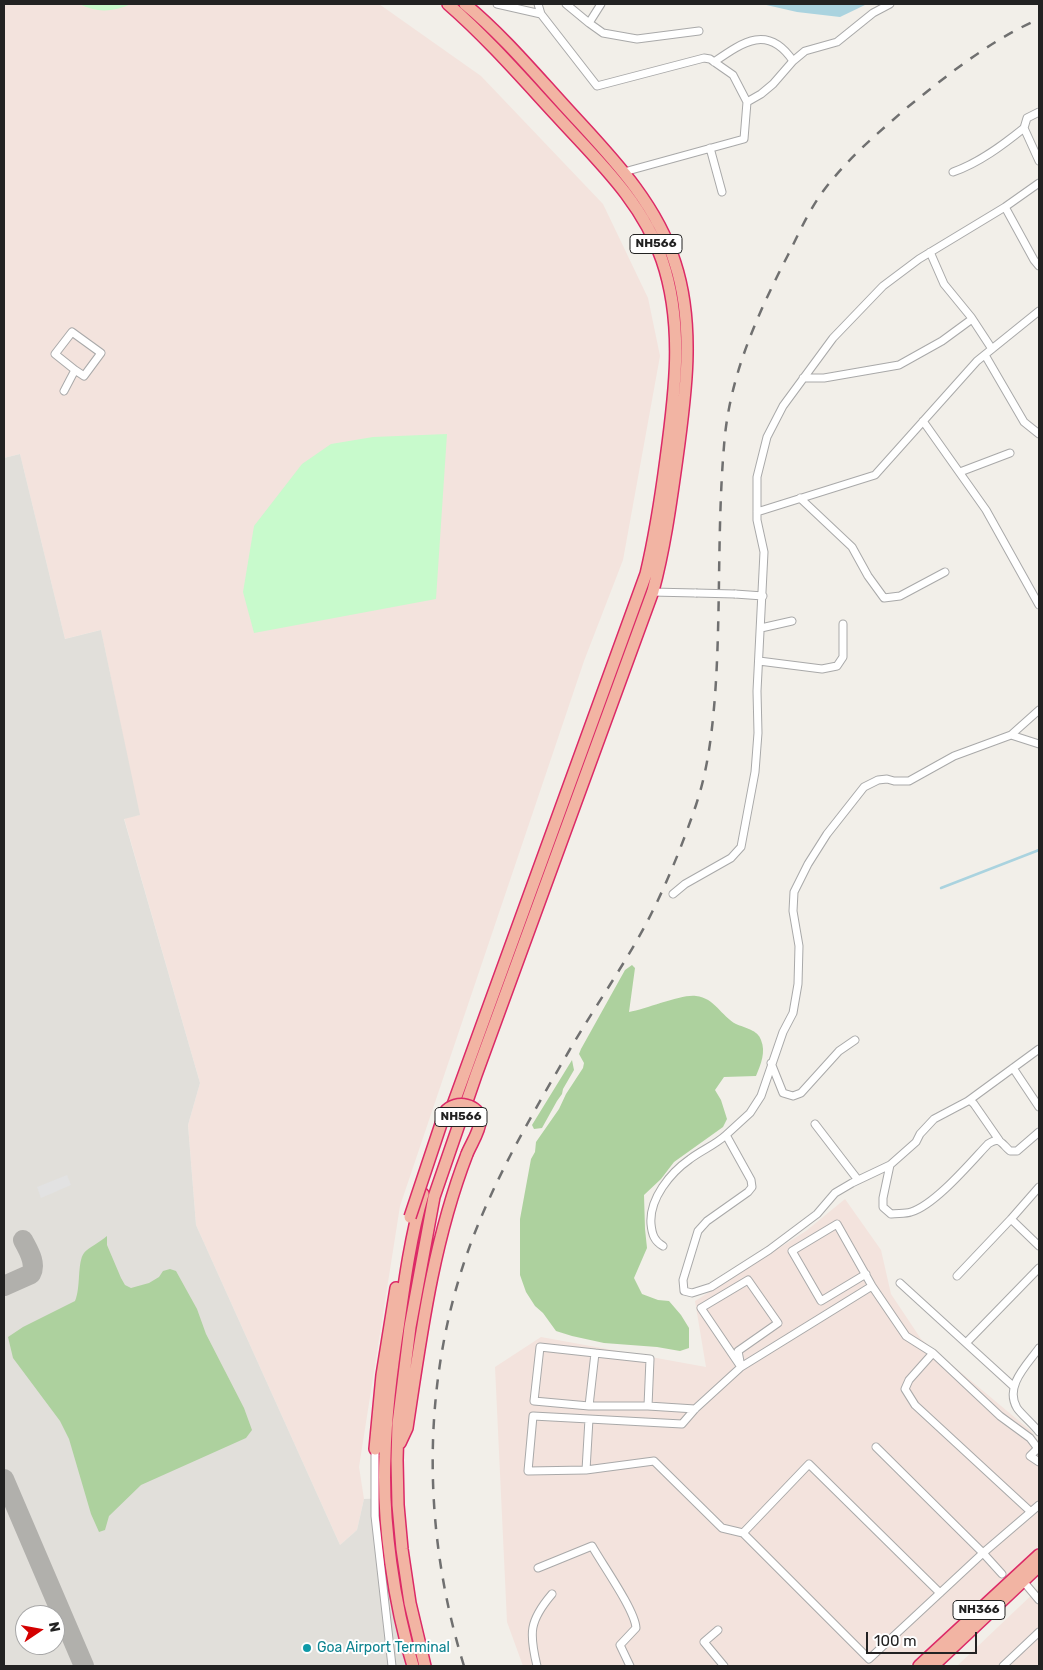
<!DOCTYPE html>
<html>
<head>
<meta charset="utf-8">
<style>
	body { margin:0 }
	#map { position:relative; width:1043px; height:1670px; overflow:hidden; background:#f2efe9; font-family:Rubik,sans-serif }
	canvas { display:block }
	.frame { position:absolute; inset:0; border:5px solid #222; pointer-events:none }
	.north { position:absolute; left:15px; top:1605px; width:50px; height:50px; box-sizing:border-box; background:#fff; border:1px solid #a7a7a7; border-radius:50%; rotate:78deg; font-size:14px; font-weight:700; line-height:20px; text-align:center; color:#222 }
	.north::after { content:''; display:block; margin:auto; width:18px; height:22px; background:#d40000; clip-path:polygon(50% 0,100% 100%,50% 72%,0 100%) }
	.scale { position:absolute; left:866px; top:1632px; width:111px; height:22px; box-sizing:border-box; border:2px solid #222; border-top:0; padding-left:6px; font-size:15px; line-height:18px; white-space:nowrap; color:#222; -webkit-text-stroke:4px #fff; paint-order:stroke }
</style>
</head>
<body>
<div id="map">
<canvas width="1043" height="1670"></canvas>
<div class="frame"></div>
<div class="north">N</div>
<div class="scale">100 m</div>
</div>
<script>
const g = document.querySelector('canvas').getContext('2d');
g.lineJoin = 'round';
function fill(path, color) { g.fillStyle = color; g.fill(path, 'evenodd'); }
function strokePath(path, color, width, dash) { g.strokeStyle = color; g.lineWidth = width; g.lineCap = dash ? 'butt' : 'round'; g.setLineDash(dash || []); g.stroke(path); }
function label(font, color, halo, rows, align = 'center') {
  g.font = font + ' Rubik,sans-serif'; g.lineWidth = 4; g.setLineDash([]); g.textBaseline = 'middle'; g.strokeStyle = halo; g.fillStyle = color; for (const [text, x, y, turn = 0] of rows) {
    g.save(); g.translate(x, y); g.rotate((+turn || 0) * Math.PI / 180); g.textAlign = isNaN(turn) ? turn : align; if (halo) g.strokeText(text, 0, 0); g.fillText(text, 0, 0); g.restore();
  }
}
const military = new Path2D(`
	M4,4H379L481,76L603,204L648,298L660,356L623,560L584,661L400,1206L359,1467L364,1499L357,1530L340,1545L196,1225L188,1125L200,1083L124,818L139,815L101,630L65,639L20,454L4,458Z
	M845,1199L881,1250L891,1294L921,1339L1031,1431L1039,1442V1546L909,1666H523L507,1622L495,1367L541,1337L706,1367L695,1301L806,1231Z
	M1039,1588V1666H957Z`);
const airport = new Path2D(`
	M20,454L65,639L101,630L140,815L124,819L200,1083L188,1125L196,1225L340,1545L357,1530L364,1499L389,1498L392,1546L409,1666H4V458ZM25,1615H55V1645H25Z`);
const forest = new Path2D(`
	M632,965L635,968L629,1012C647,1009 681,994 696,996C715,998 721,1016 736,1024C745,1028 758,1030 761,1040C766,1052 761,1064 756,1076L724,1077L715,1090L721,1100L727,1119L723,1127L674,1162L661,1179L644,1195L645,1229L647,1248L634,1278L642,1294L658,1300L669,1301L681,1315L689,1328V1348L680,1351L657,1347L604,1343L572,1336L556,1331L543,1313L535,1306L526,1292L520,1275V1219L531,1159L535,1152L536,1142L559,1109L566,1094L583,1068L584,1063L579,1054L581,1049L625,970Z
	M572,1060L574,1070L563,1089L562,1094L557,1101L542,1128L534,1129L532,1125Z
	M107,1236V1245L121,1278L125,1285L131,1288L149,1283L159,1277L163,1271L170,1269L176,1271L197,1309L206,1334L244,1408L252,1430L246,1438L141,1485L109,1516L105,1530L99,1532L91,1514L69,1439L60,1421L13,1358L8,1337L23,1327L75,1301C81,1288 77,1262 84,1253C88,1248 100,1242 107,1236Z`);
const park = new Path2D(`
	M79,4H131C113,12 97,13 79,4Z
	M447,434L436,599L254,633L243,592L254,526L302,464L331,444L373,437Z`);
const parking = new Path2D(`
	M67,1175L71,1185L41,1198L37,1187Z`);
const water = new Path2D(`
	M762,4H867L840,17L797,12Z`);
const stream = new Path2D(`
	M941,888L1039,850`);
const taxiway = new Path2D(`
	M4,1286L31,1274C37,1263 28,1250 23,1240
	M4,1479L84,1666`);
const minor = new Path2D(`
	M497,4L541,14
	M538,4L541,14L597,86L704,58L710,59L733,75L747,102L744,139L624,172
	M566,4L589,23L603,33L637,39L699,31
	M589,23L601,4
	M714,62C743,42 768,24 793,61
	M747,102L761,94L773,84L793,61L805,51L837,42L873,13L890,4
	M1039,112L1027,118L1024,128L1039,161
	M710,148L722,192
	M953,172C979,163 1003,145 1024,128
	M1005,207L1034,260L1039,266
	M930,252L944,284L971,317L992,349
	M985,355L1024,422L1039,434
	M803,378H824L899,365L942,341L972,319
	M64,391L75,370L55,354L72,332L101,353L84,376L75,370
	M923,421L986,510L1039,605
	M960,472L1010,453
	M800,498L852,547L868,576L884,598L900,596L945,572
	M757,512L875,475L977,361L1039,311
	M651,592L696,593
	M735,594L763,596
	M761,628L792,621
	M759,661L822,669L837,666L843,657V624
	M1011,735L1039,744
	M673,894L685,884L731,858L741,847L755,772L758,733L757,691L764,552L757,520V477L767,437L783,406L833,338L883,286L919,259L1005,207L1039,183
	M771,1063L783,1093L793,1096L801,1093L839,1051L855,1040
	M1013,1068L1039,1107
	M968,1101L1039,1049
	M815,1124L858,1180
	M999,1140L974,1104L971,1101H968L934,1119L920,1134L916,1142L890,1165L852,1183L835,1193L817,1214L769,1250L711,1287L692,1293L684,1291L683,1280L698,1231L707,1221L748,1192L752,1187L751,1180L726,1135L750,1113L761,1096L783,1032L793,1013L798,984L799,946L793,911L794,892L808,864L827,834L864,787L878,780L887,779L894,781H909L954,756L1011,735L1039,710
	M890,1165L883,1198V1207L891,1214C898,1213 905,1214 911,1212C935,1205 971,1162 988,1144C1000,1136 1001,1143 1010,1151H1017L1039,1132
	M1011,1219L1039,1187
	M663,1246C654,1241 652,1234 651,1224C649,1199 670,1173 690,1159C702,1150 715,1145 726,1135
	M866,1274L821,1301L792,1251L837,1224L872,1286L906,1336L933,1353L1000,1416L1030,1438L1039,1450
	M957,1276L1011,1219L1039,1246
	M748,1280L778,1323L738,1351L741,1367L701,1308Z
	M900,1283L1013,1386
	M872,1286L741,1367L695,1409L682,1424L589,1419L586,1470L654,1461L722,1528L743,1533L869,1659L983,1553L1039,1505
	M966,1343L1039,1268
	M1039,1348C1027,1365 1004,1386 1017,1408C1021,1414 1034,1425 1039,1432
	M933,1353L909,1380L905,1389L915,1405L1031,1512
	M589,1406L595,1353
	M648,1406H589L534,1401L540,1347L650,1359L648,1406L695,1409
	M876,1447L983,1553L1002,1574
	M1038,1448L1030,1456L1039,1462
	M375,1449V1516L392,1666
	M586,1470L528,1471L533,1416L589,1419
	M743,1533L809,1464L940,1593
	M538,1568L592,1546C602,1564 635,1610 636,1628L620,1645L630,1666
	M1023,1581L1039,1600
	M718,1630L704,1642L724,1666
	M537,1666C529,1633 529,1621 552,1594
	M1003,1666L1039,1632`);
const trunk = new Path2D(`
	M448,4C487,38 521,77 556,115C596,159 643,202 662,260C684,324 675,393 666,459C661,497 655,536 646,574L450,1113
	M400,1443L407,1428C421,1335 433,1242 467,1154
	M375,1449L382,1375L396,1288
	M413,1666C394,1605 382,1521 385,1456C386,1411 392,1366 399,1321C405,1278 411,1235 423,1194
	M425,1666L410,1603L402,1549L398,1505L397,1460L398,1424L410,1327L434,1197L476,1075L653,591C664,550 670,508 676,465C685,400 696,327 675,263C655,198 604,150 560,101C530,68 500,33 465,4
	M919,1666L1039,1555
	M933,1666L1039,1566`);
const rail = new Path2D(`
	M464,1666C421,1528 421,1376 472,1240C497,1174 534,1111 569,1051C594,1008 623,967 646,924C666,886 682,846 696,805C708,769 712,733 715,696C721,613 717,529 724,446C729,377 757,315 788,255C799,233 809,210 824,190C849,157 878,133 909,106C950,73 991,40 1039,19`);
const minorBridge = new Path2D(`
	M696,593L735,594`);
const trunkBridge = new Path2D(`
	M410,1217L445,1112C455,1099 481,1104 480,1121C480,1131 471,1144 467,1154`);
const markers = [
	[307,1648,5,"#0f9aa8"]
];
const shields = [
	[656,244,52],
	[461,1117,52],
	[979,1610,52]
];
const shieldNames = [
	["NH566",656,244],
	["NH566",461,1117],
	["NH366",979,1610]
];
const cultureNames = [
	["Goa Airport Terminal",317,1648]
];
fill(military, '#f3e3dd');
fill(airport, '#e1dfda');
fill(forest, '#add19e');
fill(park, '#c8facc');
fill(parking, '#e2e2e2');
fill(water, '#aad3df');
strokePath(stream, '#aad3df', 2.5);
strokePath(taxiway, '#b1b0ac', 20);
strokePath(minor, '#a9a9a9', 9);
strokePath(trunk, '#dc2a67', 14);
strokePath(minor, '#fff', 7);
strokePath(trunk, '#f2b4a3', 11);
strokePath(rail, '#707070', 2.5, [10, 10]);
strokePath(minorBridge, '#a9a9a9', 9, []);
strokePath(trunkBridge, '#dc2a67', 14, []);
strokePath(minorBridge, '#fff', 7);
strokePath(trunkBridge, '#f2b4a3', 11);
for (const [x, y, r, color] of markers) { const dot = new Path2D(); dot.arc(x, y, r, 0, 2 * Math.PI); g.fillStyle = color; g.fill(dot); strokePath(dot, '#fff', 2); }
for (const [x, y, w] of shields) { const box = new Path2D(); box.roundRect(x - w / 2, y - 9.5, w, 19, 4); g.fillStyle = '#fff'; g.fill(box); strokePath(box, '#222', 1); }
label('bold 12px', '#222', null, shieldNames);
label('14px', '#0d838f', '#fff', cultureNames, 'left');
</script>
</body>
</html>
